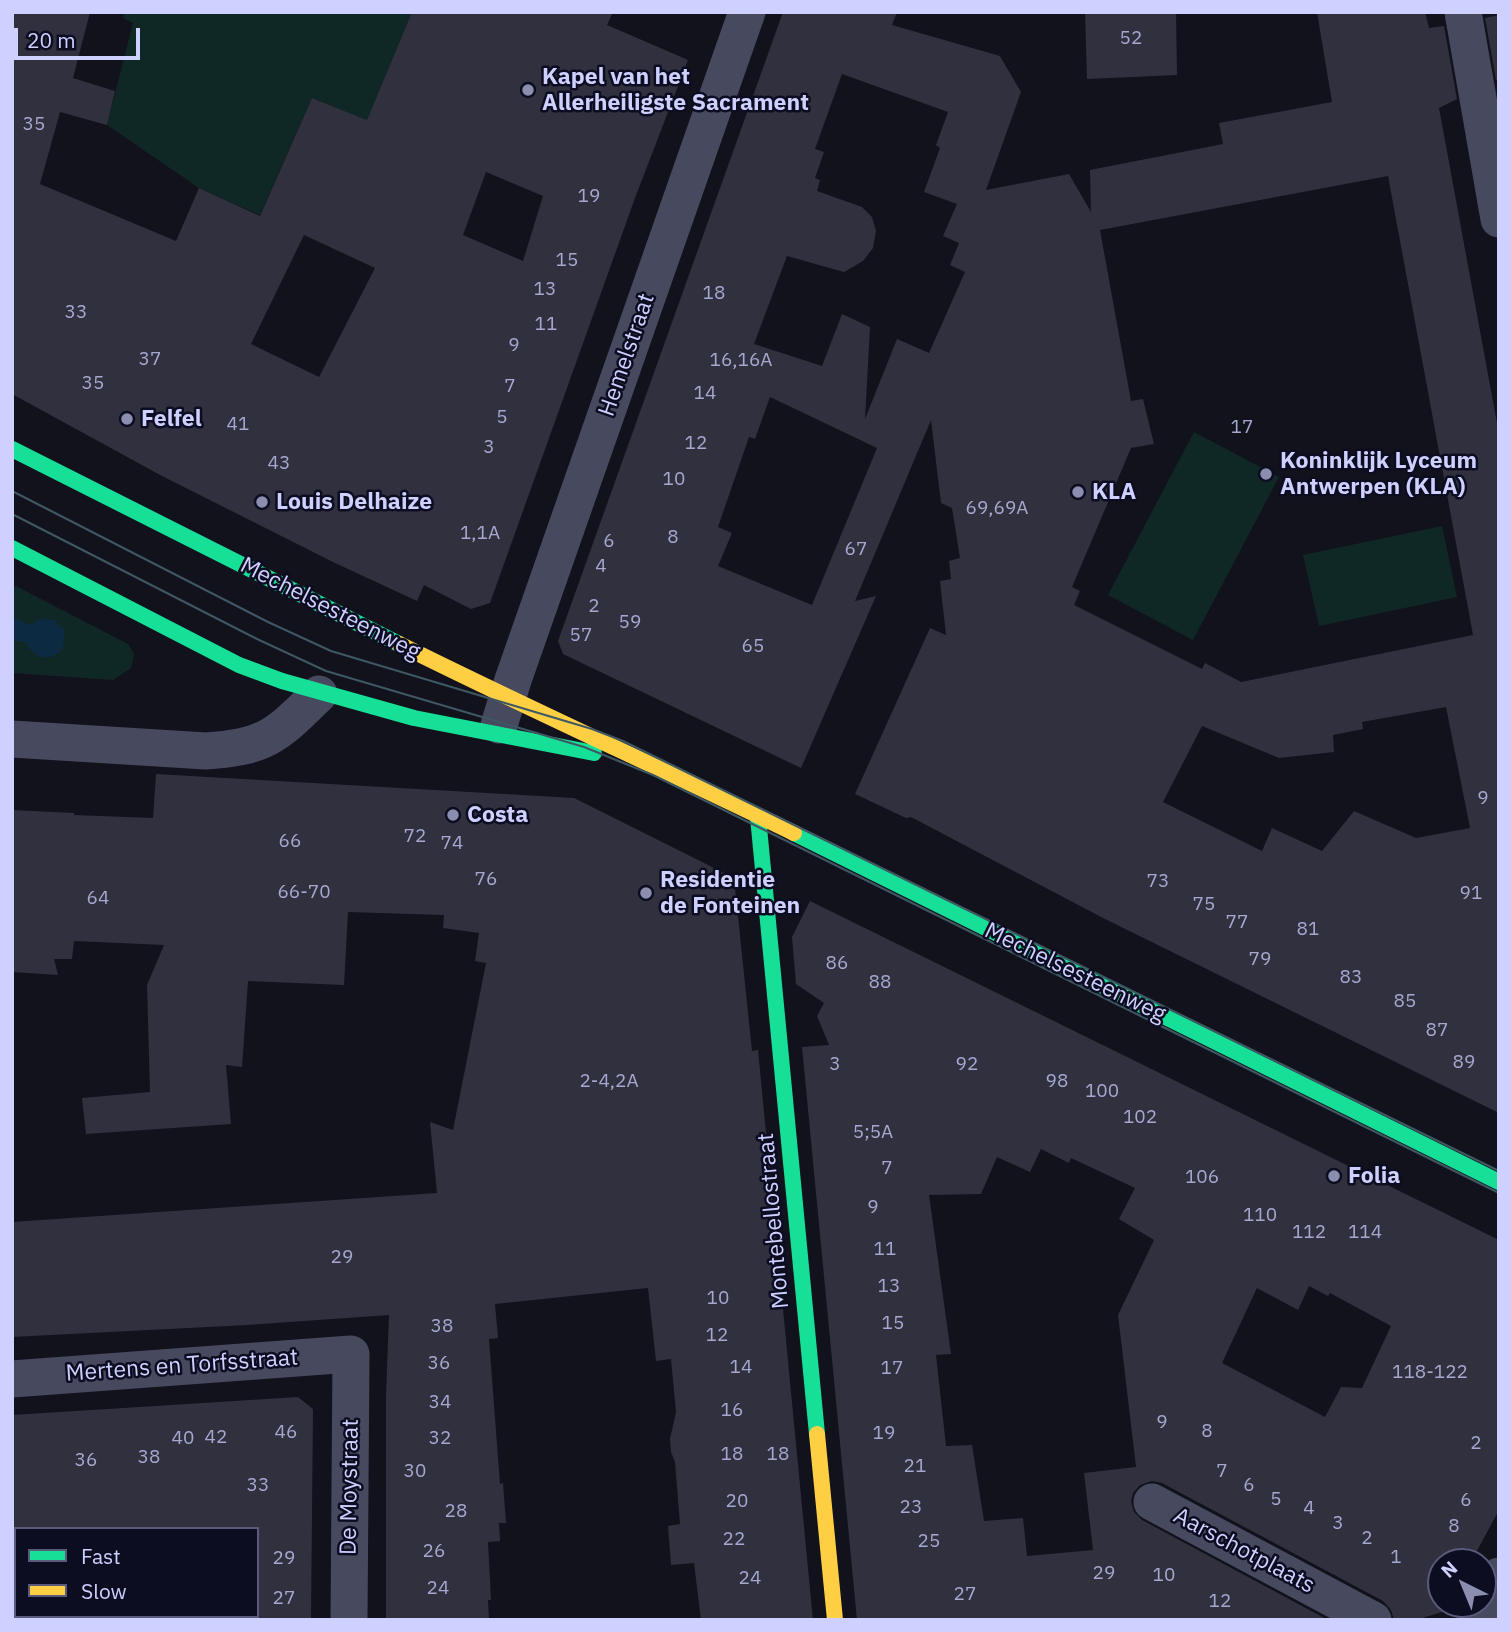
<!DOCTYPE html>
<html>
<head>
<meta charset="utf-8">
<style>
	body { margin:0 }
	#map { position:relative; width:1511px; height:1632px; overflow:hidden; background:#12121d; font-family:"IBM Plex Sans",sans-serif }
	canvas { display:block }
	.frame { position:absolute; inset:0; border:14px solid #ced0ff; pointer-events:none }
	.legend { position:absolute; left:14px; top:1527px; width:245px; height:91px; box-sizing:border-box; background:#0d0d22; border:2px solid #5a5b7a; margin:0; padding:9px 12px; list-style:none; font-size:21px; color:#ced0ff }
	.legend li { display:flex; align-items:center; gap:14px; height:35px }
	.legend b { width:35px; border:2px solid #5a5b7a }
	.north { position:absolute; left:1427px; top:1548px; width:70px; height:70px; box-sizing:border-box; background:#0d0d22; border:2px solid #5a5b7a; border-radius:50%; rotate:317deg; font-size:19px; font-weight:700; line-height:28px; text-align:center; color:#ced0ff }
	.north::after { content:''; display:block; margin:auto; width:24px; height:32px; background:#8c8eb0; clip-path:polygon(50% 0,100% 100%,50% 72%,0 100%) }
	.scale { position:absolute; left:14px; top:28px; width:126px; height:32px; box-sizing:border-box; border:4px solid #ced0ff; border-top:0; padding-left:9px; font-size:21px; line-height:24px; white-space:nowrap; color:#ced0ff; -webkit-text-stroke:5px #0d0d22; paint-order:stroke }
</style>
</head>
<body>
<div id="map">
<canvas width="1511" height="1632"></canvas>
<div class="frame"></div>
<ul class="legend">
<li><b style="height:9px;background:#16e098"></b>Fast</li>
<li><b style="height:9px;background:#ffcf43"></b>Slow</li>
</ul>
<div class="north">N</div>
<div class="scale">20 m</div>
</div>
<script>
const g = document.querySelector('canvas').getContext('2d');
g.lineJoin = 'round';
function fill(path, color) { g.fillStyle = color; g.fill(path, 'evenodd'); }
function strokePath(path, color, width, dash) { g.strokeStyle = color; g.lineWidth = width; g.lineCap = dash ? 'butt' : 'round'; g.setLineDash(dash || []); g.stroke(path); }
function label(font, color, halo, rows, align = 'center') {
  g.font = font + ' "IBM Plex Sans",sans-serif'; g.lineWidth = 5; g.setLineDash([]); g.textBaseline = 'middle'; g.strokeStyle = halo; g.fillStyle = color; for (const [text, x, y, turn = 0] of rows) {
    g.save(); g.translate(x, y); g.rotate((+turn || 0) * Math.PI / 180); g.textAlign = isNaN(turn) ? turn : align; if (halo) g.strokeText(text, 0, 0); g.fillText(text, 0, 0); g.restore();
  }
}
const green = new Path2D(`
	M125,12H412L367,120L312,98L260,215L199,188L107,125L133,23L123,18Z
	M1194,432L1279,477L1193,640L1108,595Z
	M1442,526L1457,597L1319,626L1303,555Z
	M12,584L128,644L134,654L131,668L113,680L12,673Z`);
const water = new Path2D(`
	M12,617L30,625L39,619L54,620L65,632L63,648C51,663 33,659 26,642L12,640Z`);
const building = new Path2D(`
	M12,12H90L73,78L115,91L107,125L60,112L40,184L176,241L199,188L260,216L312,98L367,120L412,12H613L607,25L688,60L635,198L490,603L471,609L424,585L417,601L335,563L162,476L12,394ZM486,172L543,196L523,261L463,235ZM304,235L375,268L319,377L251,344Z
	M783,12H897L892,25L1000,56L1021,92L986,190L1069,174L1091,212L1090,170L1223,144L1219,123L1332,102L1317,12H1425L1429,28L1444,26L1457,99L1439,108L1499,434V1113L1103,918L911,817L906,818L855,794L930,628L946,635L940,581L951,579L949,561L960,558L952,508L941,503L931,420L855,601L876,596L801,768L563,654L558,641ZM842,74L948,112L936,145L940,148L924,192L957,204L943,236L959,243L950,265L965,272L929,353L897,339L865,419L870,327L842,314L822,366L754,344L787,256L844,272L863,261L873,248L876,231L872,217L862,207L817,191L820,180L815,178L824,152L815,149ZM1388,176L1473,635L1241,682L1205,663L1202,669L1074,605L1080,591L1072,587L1131,448L1154,444L1143,399L1131,401L1100,230ZM770,397L877,448L812,605L718,566L732,533L718,527L749,437L755,439ZM1446,707L1470,828L1416,838L1354,811L1322,851L1272,828L1262,851L1163,802L1202,726L1279,758L1334,752L1333,735L1363,729L1362,722Z
	M1085,12H1176L1177,75L1087,79Z
	M1499,15V79L1496,80L1485,18Z
	M156,774L574,798L734,878L752,1051L758,1050L813,1620H701L694,1563L671,1565L668,1526L680,1524L675,1462L671,1452L670,1439L676,1412L671,1359L656,1361L648,1288L495,1304L498,1338L489,1339L500,1484L503,1483L506,1523H499L500,1541L488,1542L491,1600H488L489,1620H386V1395L389,1315L247,1325L12,1337V1222L437,1193L430,1122L453,1130L486,963L475,961L479,933L443,928L444,915L348,912L344,985L248,981L242,1067L226,1065L231,1124L86,1134L82,1098L150,1092L147,985L164,945L74,941L72,959H54L58,975L12,972V810L74,813V815L153,818Z
	M810,901L1499,1240V1510L1471,1562H1441V1604H1449L1445,1611L1416,1620H1394L1391,1610L1383,1601L1162,1483L1152,1481L1140,1485L1133,1493L1131,1502L1134,1512L1142,1520L1328,1620H857L802,1047L829,1045L817,1016L824,1003L796,984L792,937ZM1041,1149L1069,1163L1071,1158L1135,1188L1119,1219L1154,1240L1118,1315L1136,1467L1084,1473L1093,1550L1027,1556L1023,1518L984,1521L972,1445L946,1446L936,1355L951,1354L929,1195L981,1194L997,1157L1030,1172ZM1309,1286L1328,1296L1330,1293L1391,1326L1362,1388L1341,1387L1325,1417L1222,1363L1257,1288L1298,1310Z
	M298,1397L313,1409L311,1620H257V1529H12V1415Z`);
const street = new Path2D(`
	M1463,12L1499,219
	M499,725L513,680L747,12
	M12,739L206,751C267,747 277,735 319,694
	M12,1379L351,1354L349,1620
	M1152,1502L1373,1620
	M1475,1620L1499,1576`);
const fast = new Path2D(`
	M12,449L399,644
	M12,548L239,665L282,681L414,718L594,753
	M758,817L817,1434
	M794,833L1499,1182`);
const slow = new Path2D(`
	M399,644C529,709 663,769 794,833
	M817,1434L835,1620`);
const tram = new Path2D(`
	M12,491L268,622L331,651L592,729L623,741L1499,1171
	M12,514L257,639L326,671L584,747L653,775L1499,1193`);
const markers = [
	[528,90,7,"#8c8eb0"],
	[127,419,7,"#8c8eb0"],
	[1266,474,7,"#8c8eb0"],
	[1078,492,7,"#8c8eb0"],
	[262,502,7,"#8c8eb0"],
	[453,815,7,"#8c8eb0"],
	[646,893,7,"#8c8eb0"],
	[1334,1176,7,"#8c8eb0"]
];
const numberNames = [
	["52",1131,39],
	["35",34,125],
	["19",589,197],
	["15",567,261],
	["13",545,290],
	["18",714,294],
	["33",76,313],
	["11",546,325],
	["9",514,346],
	["37",150,360],
	["16,16A",741,361],
	["35",93,384],
	["7",510,387],
	["14",705,394],
	["5",502,418],
	["41",238,425],
	["17",1242,428],
	["12",696,444],
	["3",489,448],
	["43",279,464],
	["10",674,480],
	["69,69A",997,509],
	["1,1A",480,534],
	["8",673,538],
	["6",609,542],
	["67",856,550],
	["4",601,567],
	["2",594,607],
	["59",630,623],
	["57",581,636],
	["65",753,647],
	["9",1483,799],
	["72",415,837],
	["66",290,842],
	["74",452,844],
	["76",486,880],
	["73",1158,882],
	["66-70",304,893],
	["91",1471,894],
	["64",98,899],
	["75",1204,905],
	["77",1237,923],
	["81",1308,930],
	["79",1260,960],
	["86",837,964],
	["83",1351,978],
	["88",880,983],
	["85",1405,1002],
	["87",1437,1031],
	["89",1464,1063],
	["3",835,1065],
	["92",967,1065],
	["2-4,2A",609,1082],
	["98",1057,1082],
	["100",1102,1092],
	["102",1140,1118],
	["5;5A",873,1133],
	["7",887,1169],
	["106",1202,1178],
	["9",873,1208],
	["110",1260,1216],
	["112",1309,1233],
	["114",1365,1233],
	["11",885,1250],
	["29",342,1258],
	["13",889,1287],
	["10",718,1299],
	["15",893,1324],
	["38",442,1327],
	["12",717,1336],
	["36",439,1364],
	["14",741,1368],
	["17",892,1369],
	["118-122",1430,1373],
	["34",440,1403],
	["16",732,1411],
	["9",1162,1423],
	["8",1207,1432],
	["46",286,1433],
	["19",884,1434],
	["42",216,1438],
	["40",183,1439],
	["32",440,1439],
	["2",1476,1444],
	["18",732,1455],
	["18",778,1455],
	["38",149,1458],
	["36",86,1461],
	["21",915,1467],
	["30",415,1472],
	["7",1222,1472],
	["33",258,1486],
	["6",1249,1486],
	["5",1276,1500],
	["6",1466,1501],
	["20",737,1502],
	["23",911,1508],
	["4",1309,1509],
	["28",456,1512],
	["3",1338,1524],
	["8",1454,1527],
	["2",1367,1539],
	["22",734,1540],
	["25",929,1542],
	["26",434,1552],
	["1",1396,1558],
	["29",284,1559],
	["29",1104,1574],
	["10",1164,1576],
	["24",750,1579],
	["24",438,1589],
	["27",965,1595],
	["27",284,1599],
	["12",1220,1602]
];
const poiNames = [
	["Kapel van het",542,77],
	["Allerheiligste Sacrament",542,103],
	["Felfel",141,419],
	["Koninklijk Lyceum",1280,461],
	["Antwerpen (KLA)",1280,487],
	["KLA",1092,492],
	["Louis Delhaize",276,502],
	["Costa",467,815],
	["Residentie",660,880],
	["de Fonteinen",660,906],
	["Folia",1348,1176]
];
const streetNames = [
	["Hemelstraat",627,355,-71],
	["Mechelsesteenweg",330,609,27],
	["Mechelsesteenweg",1075,973,26],
	["Montebellostraat",774,1221,-95],
	["Mertens en Torfsstraat",182,1366,-4],
	["De Moystraat",350,1487,-89],
	["Aarschotplaats",1244,1551,28]
];
fill(green, '#102825');
fill(water, '#0d2a43');
fill(building, '#30303f');
strokePath(street, '#47495e', 37);
strokePath(fast, '#16e098', 16);
strokePath(slow, '#ffcf43', 16);
strokePath(tram, '#3e5863', 2);
for (const [x, y, r, color] of markers) { const dot = new Path2D(); dot.arc(x, y, r, 0, 2 * Math.PI); g.fillStyle = color; g.fill(dot); strokePath(dot, '#0d0d22', 2.5); }
label('19px', '#a6a8cf', null, numberNames);
label('bold 23px', '#ced0ff', '#0d0d22', poiNames, 'left');
label('23px', '#ced0ff', '#0d0d22', streetNames);
</script>
</body>
</html>
